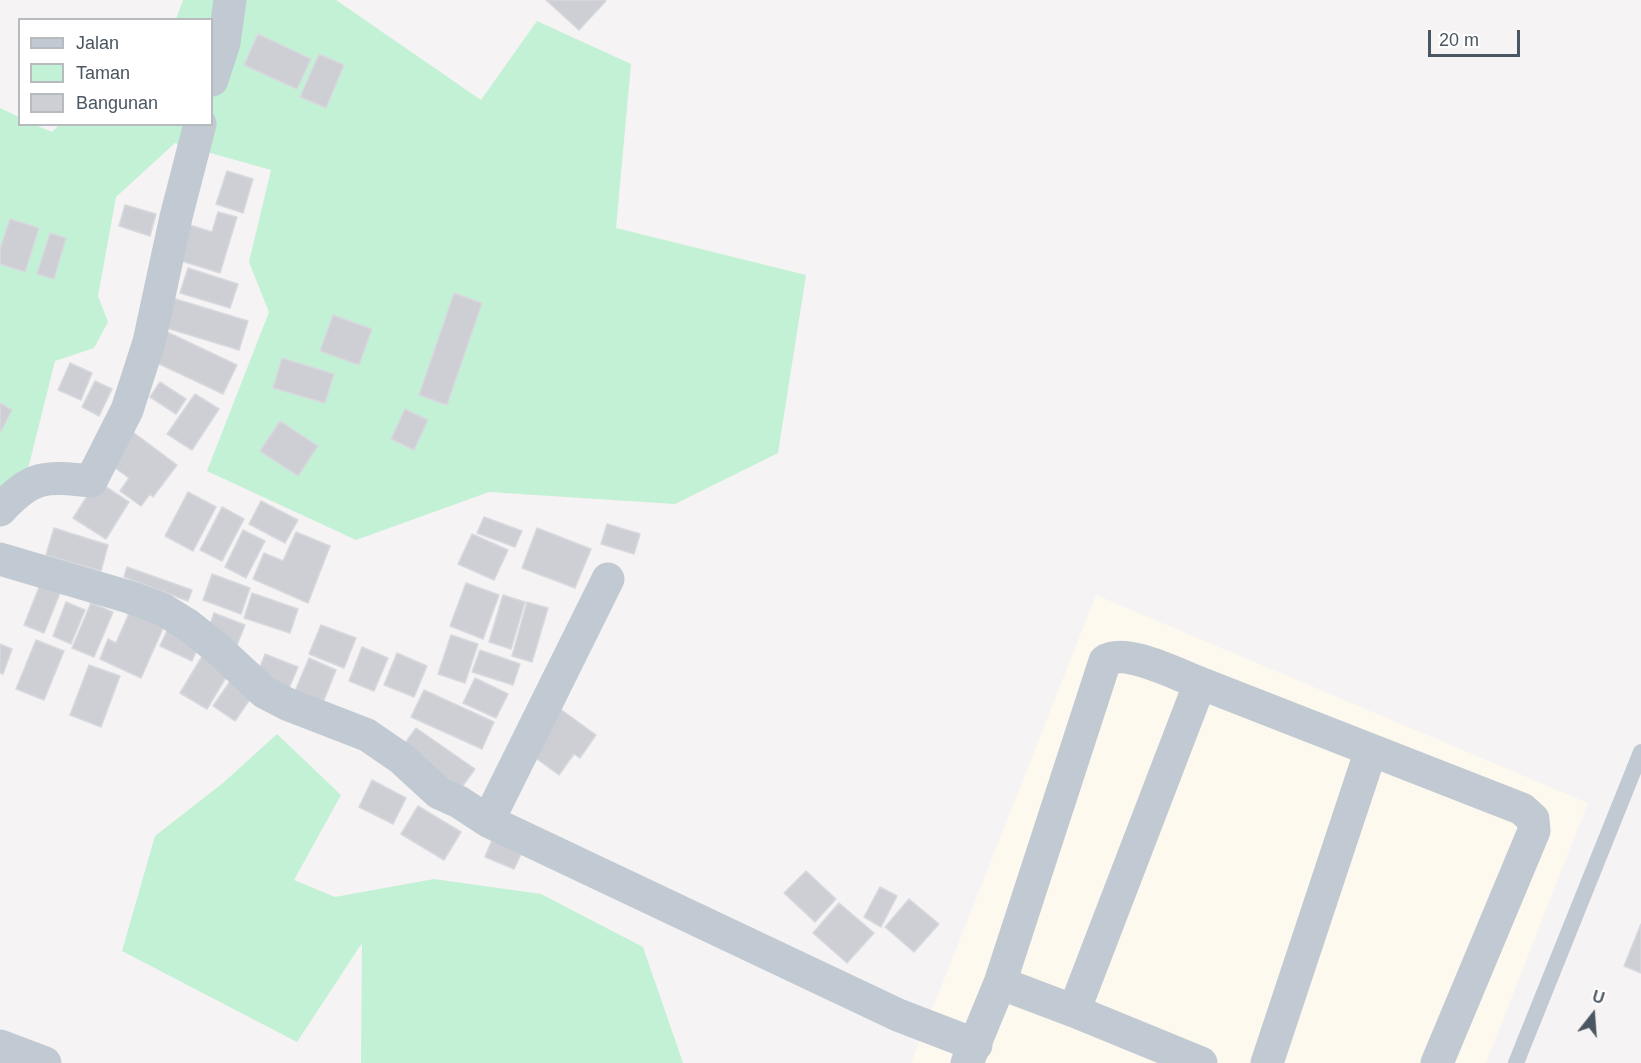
<!DOCTYPE html>
<html>
<head>
<meta charset="utf-8">
<style>
	body { margin:0 }
	#map { position:relative; width:1641px; height:1063px; overflow:hidden; background:#f5f3f3; font-family:Helvetica,sans-serif }
	canvas { display:block }
	.legend { position:absolute; left:18px; top:18px; width:195px; height:108px; box-sizing:border-box; background:#fff; border:2px solid #b7bbc0; margin:0; padding:8px 10px; list-style:none; font-size:18px; color:#4a5661 }
	.legend li { display:flex; align-items:center; gap:12px; height:30px }
	.legend b { width:30px; border:2px solid #b7bbc0 }
	.north { position:absolute; left:1563px; top:985px; width:60px; height:60px; -webkit-text-stroke:4px #fff; paint-order:stroke; rotate:17deg; font-size:16px; font-weight:700; line-height:24px; text-align:center; color:#4a5661 }
	.north::after { content:''; display:block; margin:auto; width:21px; height:27px; background:#4a5661; clip-path:polygon(50% 0,100% 100%,50% 72%,0 100%) }
	.scale { position:absolute; left:1428px; top:30px; width:92px; height:27px; box-sizing:border-box; border:3px solid #4a5661; border-top:0; padding-left:8px; font-size:18px; line-height:21px; white-space:nowrap; color:#4a5661; -webkit-text-stroke:4px #fff; paint-order:stroke }
</style>
</head>
<body>
<div id="map">
<canvas width="1641" height="1063"></canvas>
<ul class="legend">
<li><b style="height:8px;background:#c1cad2"></b>Jalan</li>
<li><b style="height:16px;background:#c3f1d5"></b>Taman</li>
<li><b style="height:16px;background:#cdcfd5"></b>Bangunan</li>
</ul>
<div class="north">U</div>
<div class="scale">20 m</div>
</div>
<script>
const g = document.querySelector('canvas').getContext('2d');
g.lineJoin = 'round';
function fill(path, color) { g.fillStyle = color; g.fill(path, 'evenodd'); }
function strokePath(path, color, width, dash) { g.strokeStyle = color; g.lineWidth = width; g.lineCap = dash ? 'butt' : 'round'; g.setLineDash(dash || []); g.stroke(path); }
const commercial = new Path2D(`
	M1096,595L1588,803L1486,1063H911Z`);
const green = new Path2D(`
	M183,0H336L481,100L537,21L631,64L616,228L806,275L778,453L675,504L489,492L356,540L207,471L269,312L249,262L271,170L175,143L116,197L98,296L108,322L94,348L55,361L28,469L0,494V108L19,117L20,124L35,125L52,132L60,124H212V20L176,19Z
	M277,734L341,795L294,880L335,897L434,879L541,894L643,947L683,1063H361L362,943L297,1042L122,951L155,836L223,783Z`);
const building = new Path2D(`
	M546,0H605L606,1L579,30Z
	M258,34L311,59L297,89L244,65Z
	M319,54L344,65L326,108L300,97Z
	M227,171L253,179L243,213L216,204Z
	M125,205L156,214L150,236L119,226Z
	M218,212L237,217L220,273L169,257L180,222L212,232Z
	M10,219L39,228L25,272L0,264V249Z
	M50,233L66,238L54,279L37,274Z
	M188,268L238,284L230,308L180,293Z
	M454,293L482,303L447,405L419,395Z
	M169,297L248,321L239,350L160,326Z
	M333,315L372,329L359,365L320,351Z
	M165,331L237,365L223,394L151,360Z
	M282,358L334,374L325,403L273,388Z
	M70,363L92,373L81,400L58,390Z
	M95,381L112,389L99,416L82,407Z
	M160,382L186,399L176,414L150,397Z
	M195,394L219,409L192,450L167,434Z
	M0,403L12,410L0,433Z
	M405,409L428,420L414,450L391,439Z
	M280,421L318,446L298,476L260,451Z
	M130,430L177,465L153,497L150,494L141,506L120,491L129,478L107,462Z
	M97,481L129,502L106,539L73,518Z
	M188,492L216,507L193,551L165,536Z
	M261,501L298,520L285,543L249,524Z
	M222,507L244,519L222,561L200,550Z
	M484,517L522,531L515,547L477,533Z
	M607,524L640,534L634,554L601,544Z
	M54,528L108,545L101,571L46,555Z
	M537,528L591,549L575,588L522,568Z
	M243,530L265,541L246,578L225,567Z
	M296,532L330,546L308,603L253,579L264,553L283,561Z
	M472,534L508,550L494,580L458,564Z
	M127,567L192,590L188,601L124,577Z
	M212,574L250,588L241,614L203,600Z
	M466,583L499,595L483,639L450,626Z
	M40,585L60,593L44,633L24,625Z
	M252,593L298,609L290,633L244,618Z
	M503,595L525,602L511,649L489,642Z
	M66,602L85,610L71,644L53,636Z
	M527,602L548,608L532,662L512,656Z
	M91,603L113,612L94,657L72,648Z
	M130,611L164,626L141,678L100,659L108,639L116,643Z
	M214,613L245,625L237,645L207,633Z
	M170,624L202,638L192,661L160,646Z
	M321,625L356,638L344,668L309,654Z
	M451,635L478,644L465,683L438,674Z
	M36,640L64,651L44,700L16,689Z
	M0,644L12,649L3,674L0,673Z
	M362,647L388,658L374,691L349,681Z
	M480,650L520,664L513,685L472,672Z
	M204,653L231,669L207,709L180,693Z
	M397,653L427,666L414,697L384,685Z
	M265,654L298,667L287,693L255,680Z
	M309,658L336,670L320,710L292,698Z
	M89,665L120,676L101,727L70,715Z
	M475,678L508,694L496,718L463,703Z
	M231,680L253,695L235,721L213,706Z
	M424,690L494,722L482,749L411,717Z
	M556,706L596,735L580,758L574,754L559,775L533,756Z
	M416,728L475,769L459,791L400,750Z
	M372,780L406,798L393,824L359,807Z
	M418,806L461,832L444,860L401,834Z
	M494,835L524,848L514,869L485,857Z
	M806,871L836,899L815,922L784,893Z
	M880,887L897,896L881,927L864,917Z
	M909,899L939,924L914,952L885,927Z
	M839,903L874,933L847,963L813,933Z
	M1641,924V973L1624,966Z`);
const lane = new Path2D(`
	M1516,1063L1641,752`);
const street = new Path2D(`
	M212,80L224,43L230,0
	M0,510C32,475 45,476 91,481L127,410L149,342L176,217L200,124
	M0,559L129,597L162,609L188,625L219,650L264,692L287,704L367,735L402,759L439,793L459,802L488,821L898,1015L976,1045
	M488,821L608,579
	M1000,983L1074,1011
	M0,1046L45,1063
	M967,1063L1000,983L1105,661C1125,647 1178,675 1200,683
	M1201,1063L1074,1011L1200,683L1522,809L1533,819L1534,831L1437,1063
	M1267,1063L1371,750`);
fill(commercial, '#fdf9ef');
fill(green, '#c3f1d5');
fill(building, '#cdcfd5');
strokePath(building, '#d7d9de', 1.5);
strokePath(lane, '#c1cad2', 16);
strokePath(street, '#c1cad2', 33);
</script>
</body>
</html>
